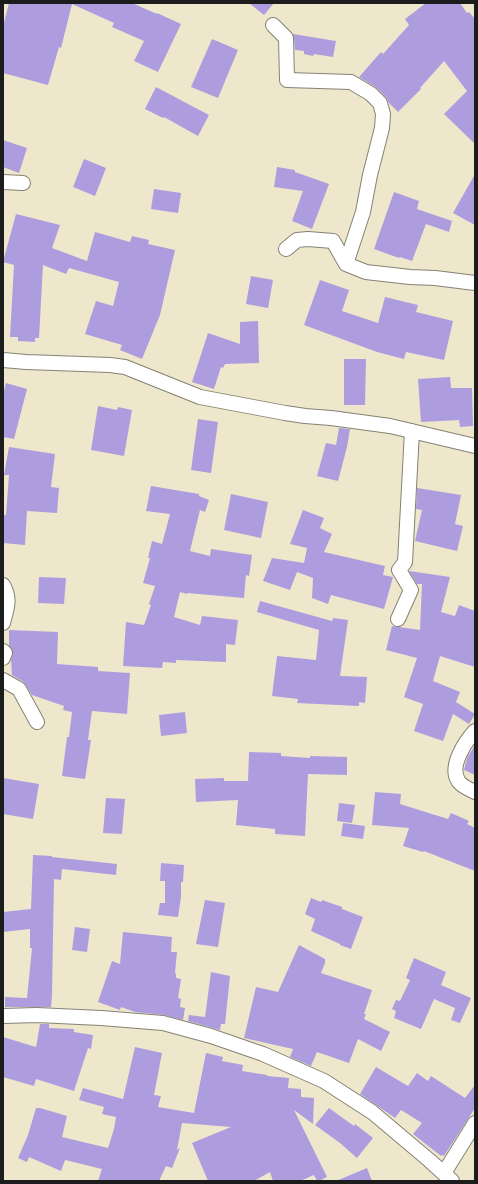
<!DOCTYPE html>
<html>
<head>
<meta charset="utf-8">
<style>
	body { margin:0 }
	#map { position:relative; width:478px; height:1184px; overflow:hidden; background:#eee7cc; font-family:"Indie Flower",sans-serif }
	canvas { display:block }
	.frame { position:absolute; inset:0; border:4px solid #1c1c1c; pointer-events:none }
</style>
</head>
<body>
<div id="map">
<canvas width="478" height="1184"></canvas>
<div class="frame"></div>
</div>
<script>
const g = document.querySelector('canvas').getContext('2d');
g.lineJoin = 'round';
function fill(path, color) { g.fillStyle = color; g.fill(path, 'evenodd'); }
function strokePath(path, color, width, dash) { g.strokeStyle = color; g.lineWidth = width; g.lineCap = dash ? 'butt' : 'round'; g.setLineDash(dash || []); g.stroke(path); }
const building = new Path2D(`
	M9,3H132L157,14V13L181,24L158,72L134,61L144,41L112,27L114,23L72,4L61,48L59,47L48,85L3,73V27Z
	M249,3H274L264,15Z
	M426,3H460L467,13L469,12L475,19V144L444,114L467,91L444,61L420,88L421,89L398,112L389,103L386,97L377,88L359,77L381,52L383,54L409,25L405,19Z
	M293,34L336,41L333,57L314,54L313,56L304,54V51L295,50L294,38Z
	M212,39L238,50L218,98L191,87Z
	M156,87L209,115L198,136L164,117L163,118L145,109Z
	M3,140L27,148L19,173L3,167Z
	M84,159L106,168L95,196L73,187Z
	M277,167L295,170V172L329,184L312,229L292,221L303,191L274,187Z
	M475,174V225L453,213Z
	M154,189L181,193L178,213L151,209Z
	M394,192L419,201L417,209L452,221L449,232L426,224L412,261L400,257L399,258L374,249Z
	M16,214L60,225L52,248L87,261L95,232L130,242L132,236L149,240L148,244L175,250L160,315L142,359L120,350L122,345L85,334L96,301L113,306L119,282L69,268L66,274L43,265L39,338H35V342L18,341V337H10L14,265L3,262Z
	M251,276L273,280L268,308L246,304Z
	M320,280L349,290L342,311L378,323L385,297L418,305L416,312L453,321L444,360L406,352L404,359L377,352L304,325Z
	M258,321L259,363L225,364L223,368L221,367L214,389L192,382L208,333L240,344V322Z
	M344,359H366L365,405H344Z
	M450,377L451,388H472L473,426L460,427L459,420L421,422L418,379Z
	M6,383L27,389L14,439L3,437V395Z
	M98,406L117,410L118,407L132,410L124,456L91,450Z
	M198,419L218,422L211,473L191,470Z
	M339,428L350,429L347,447L338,481L317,476L326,443L336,445Z
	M9,447L55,454L51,487L59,488L57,513L27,511L25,545L3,543V515H6L9,475H4Z
	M151,486L199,494V496L209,500L205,512L200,510L190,551L210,556L211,549L252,555L249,576L246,575L244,598L187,593V594L180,592L174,617L200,625L202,616L238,620L235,645L226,644V662L176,660V663L163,662L162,668L123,666L126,622L144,625L151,605L149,604L155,586L143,583L150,558H148L152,541L162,544L170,514L146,511Z
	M417,488L461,495L455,524L463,526L457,551L415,541L422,510L416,509Z
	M231,494L268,502L261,538L224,530Z
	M303,510L324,518L320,528L332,534L324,552L385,566L383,575L393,577L384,609L331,595L328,604L312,598L313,578L297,572L290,590L263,581L272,558L304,563L307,548L290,544Z
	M409,571L450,577L441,612L455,616L459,605L475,611V667L440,656L433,681L460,692L456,702L475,714L469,724L453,714L443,741L414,731L423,704L404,697L417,658L386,650L392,626L420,630L422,584H417Z
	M39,577L66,578L64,604L38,603Z
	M260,601L332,621L333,618L348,620L340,676L367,677L365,703L359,702V706L297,703L298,699L272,696L277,656L316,660L319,630L257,612Z
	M9,630L58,632L57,664L98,667V671L130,673L127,714L92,711L88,740H91L85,779L62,776L67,737H69L72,712L63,710L64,706L32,695L24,682L12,675L11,660L13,652L9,645Z
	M185,712L187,733L161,736L159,715Z
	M475,745V775L464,770L467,758Z
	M249,752L281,753V756L310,758V756L347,757V775L308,774L305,836L275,834V829L236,825L238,800L196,802L195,779L224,778V781H248Z
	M3,778L39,784L33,819L3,814Z
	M375,792L401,794L400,804L448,819L451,813L469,821L467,824L475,828V871L424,851L423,852L403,846L409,828L372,825Z
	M106,798L125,799L122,834L103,833Z
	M339,803L355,805L352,823L337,821Z
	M343,823L365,826L363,839L341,836Z
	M33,855L52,856V857L117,864L116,875L62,869L61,880L54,879L52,995L51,1007H5V997L27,998L32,948H30V929L3,932V912L31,909Z
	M161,863L184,865L183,882H181V897L178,917L158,915L160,903H165V881H160Z
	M311,898L321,902L322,900L342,907V909L363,917L351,949L340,945V944L311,931L315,919L305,914Z
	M205,900L225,903L218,947L196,944Z
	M75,927L90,929L87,952L72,950Z
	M123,932L172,937L171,952H177L175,973L176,974V978L181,979L178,998L181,999L180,1007L185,1008L183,1020L164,1015L135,1012L121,1007L120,1010L98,1002L112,961L120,964Z
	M299,945L325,959V963L321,973L372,990L364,1014H366L364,1019L390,1032L381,1051L358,1039L349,1063L317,1052L311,1066L290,1057L293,1049L244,1038L256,987L278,992Z
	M414,958L446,972L441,985L471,998L460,1023L451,1020L455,1008L434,999L421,1029L394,1018L396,1011L392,1009L396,1000L400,1001L410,980L406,978Z
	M211,972L230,976L225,1024H221L220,1030L188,1021L189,1015L205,1017Z
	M40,1024H49V1028L74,1029V1032L93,1035L91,1049L88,1048L74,1091L36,1079L34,1086L3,1077V1037L36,1047Z
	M135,1047L162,1053L154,1095L161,1096L158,1107L194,1113L206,1053L223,1057L222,1061L243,1065L242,1071L267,1075V1076L289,1078L288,1088L301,1089V1097L314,1098L313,1124L294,1110L327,1177L319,1181H317L314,1175L300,1181H273L270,1172L254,1181H208L192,1143L231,1127L182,1123L177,1150L180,1148L172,1168L166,1166L159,1181H98L102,1169L65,1160L61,1171L29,1157L27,1162L18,1158L28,1135L36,1108H40L67,1116L62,1137L108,1148L114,1129L116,1117L102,1114L104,1107L79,1100L83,1088L123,1099Z
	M376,1067L408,1086L417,1073L428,1081L431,1076L465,1098L475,1085V1108L444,1156L442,1155L441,1156L413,1134L422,1123L401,1110L395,1118L360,1094Z
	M329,1108L354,1126L355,1124L373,1138L357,1158L340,1143L315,1125Z
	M367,1168L372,1181H336Z`);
const minor = new Path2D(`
	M273,25L286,38L287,80L351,82L371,94L380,103L383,114L382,128L370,175L363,212L346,264
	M3,182L23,183
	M286,249L297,240L308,239L333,241L346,264L366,272L410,277L435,278L475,283
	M3,360L26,362L110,365L125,367L200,397L285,413L305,416L331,418L390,426L475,446
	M3,585C11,599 7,608 3,623
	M398,619L411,590L399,570L405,562L412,431
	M3,651L5,653L3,658
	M3,680L19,689L37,722
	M475,731C465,742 448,767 459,782C463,787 469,789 475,792
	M3,1016L37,1015L101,1018L163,1023L211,1036L263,1054L324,1081L372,1112L429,1160L452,1181
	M444,1173L475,1123`);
fill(building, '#ae9dde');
strokePath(minor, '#858274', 16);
strokePath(minor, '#fff', 14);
</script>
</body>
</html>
